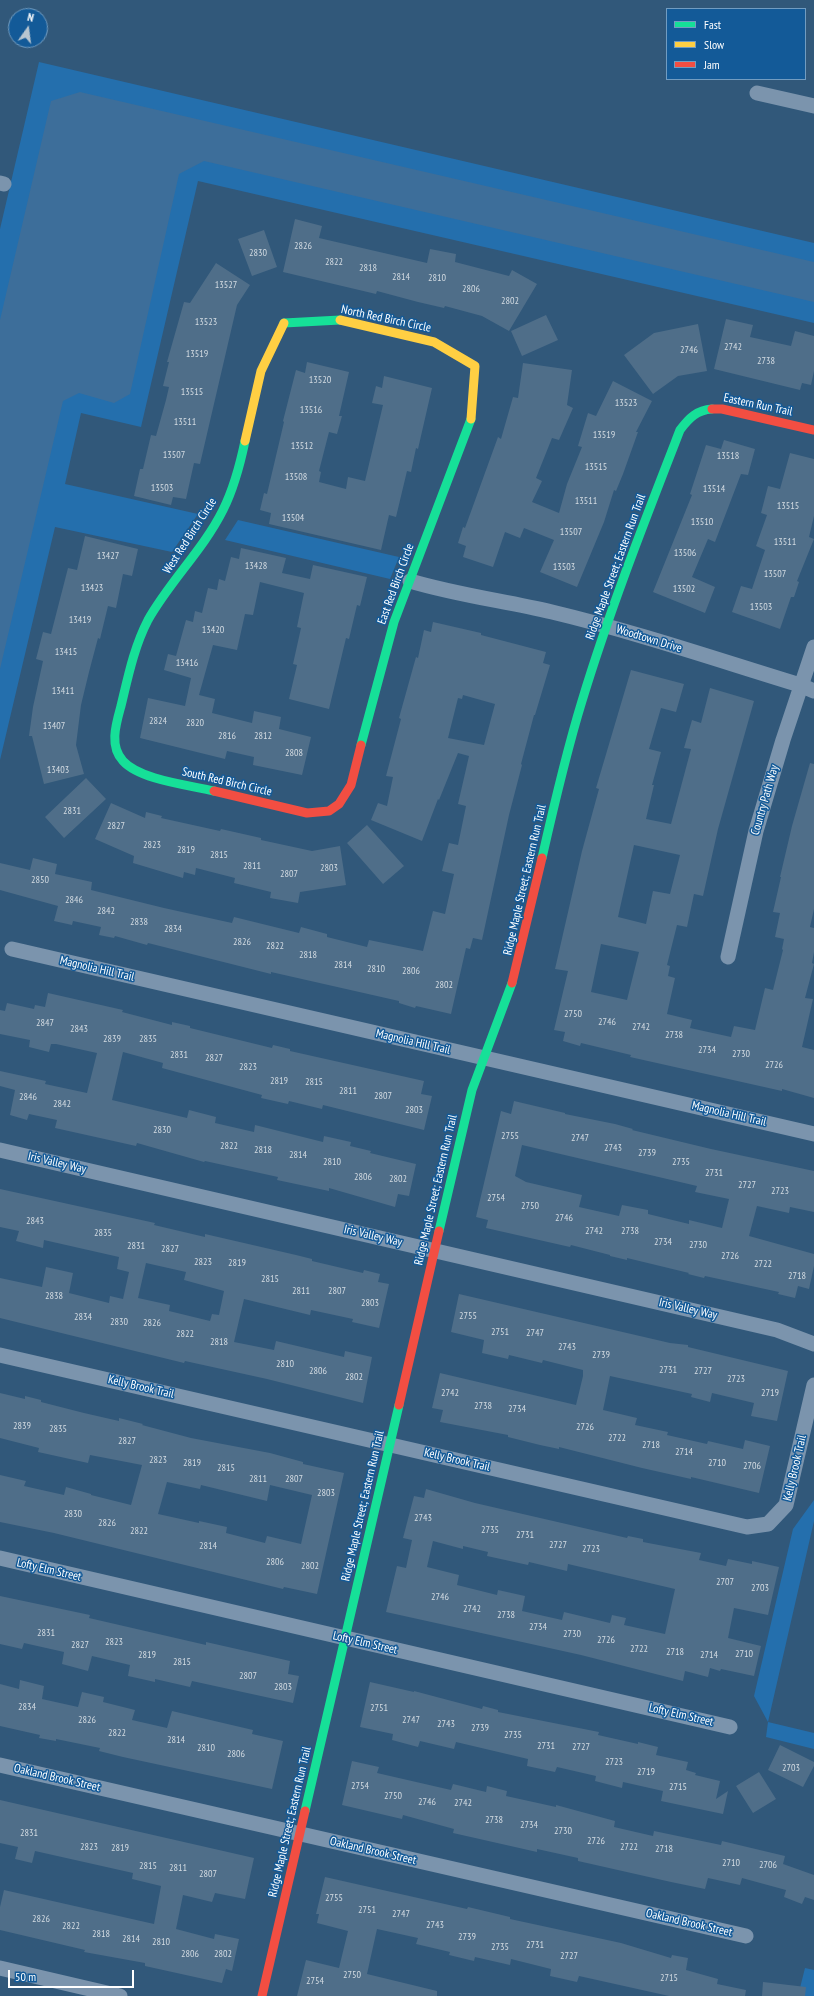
<!DOCTYPE html>
<html>
<head>
<meta charset="utf-8">
<style>
	body { margin:0 }
	#map { position:relative; width:814px; height:1996px; overflow:hidden; background:#31587a; font-family:"PT Sans Narrow",sans-serif }
	canvas { display:block }
	.legend { position:absolute; left:666px; top:8px; width:140px; height:72px; box-sizing:border-box; background:#135a98; border:1px solid #719cc1; margin:0; padding:5px 7px; list-style:none; font-size:12px; color:#fff }
	.legend li { display:flex; align-items:center; gap:8px; height:20px }
	.legend b { width:20px; border:1px solid #719cc1 }
	.north { position:absolute; left:8px; top:8px; width:40px; height:40px; box-sizing:border-box; background:#135a98; border:1px solid #719cc1; border-radius:50%; rotate:14deg; font-size:11px; font-weight:700; line-height:16px; text-align:center; color:#fff }
	.north::after { content:''; display:block; margin:auto; width:14px; height:18px; background:#b7c5d0; clip-path:polygon(50% 0,100% 100%,50% 72%,0 100%) }
	.scale { position:absolute; left:8px; top:1970px; width:126px; height:18px; box-sizing:border-box; border:2px solid #fff; border-top:0; padding-left:5px; font-size:12px; line-height:14px; white-space:nowrap; color:#fff; -webkit-text-stroke:3px #135a98; paint-order:stroke }
</style>
</head>
<body>
<div id="map">
<canvas width="814" height="1996"></canvas>
<ul class="legend">
<li><b style="height:5px;background:#16e098"></b>Fast</li>
<li><b style="height:5px;background:#ffcf43"></b>Slow</li>
<li><b style="height:5px;background:#f24e42"></b>Jam</li>
</ul>
<div class="north">N</div>
<div class="scale">50 m</div>
</div>
<script>
const g = document.querySelector('canvas').getContext('2d');
g.lineJoin = 'round';
function fill(path, color) { g.fillStyle = color; g.fill(path, 'evenodd'); }
function strokePath(path, color, width, dash) { g.strokeStyle = color; g.lineWidth = width; g.lineCap = dash ? 'butt' : 'round'; g.setLineDash(dash || []); g.stroke(path); }
function label(font, color, halo, rows, align = 'center') {
  g.font = font + ' "PT Sans Narrow",sans-serif'; g.lineWidth = 3; g.setLineDash([]); g.textBaseline = 'middle'; g.strokeStyle = halo; g.fillStyle = color; for (const [text, x, y, turn = 0] of rows) {
    g.save(); g.translate(x, y); g.rotate((+turn || 0) * Math.PI / 180); g.textAlign = isNaN(turn) ? turn : align; if (halo) g.strokeText(text, 0, 0); g.fillText(text, 0, 0); g.restore();
  }
}
const green = new Path2D(`
	M39,62L814,243V323L198,181L141,427L81,413L65,484L198,514L172,552L55,527L0,760V229Z
	M238,520L399,557L390,579L225,540Z
	M814,1500V1521L768,1722L814,1733V1749L766,1737L768,1722L754,1696L793,1529Z
	M805,1968L814,1970V1996H798Z`);
const water = new Path2D(`
	M80,92L814,262V302L204,161L179,174L130,394L114,403L79,393L63,401L0,669V320L51,101Z`);
const building = new Path2D(`
	M295,219L322,226L319,238L427,263L430,249L456,254L455,262L509,276L512,270L537,284L509,331L482,316L445,306L444,308L418,302L377,291L376,294L283,272Z
	M264,230L277,267L252,276L238,239Z
	M216,263L250,285L237,305L200,464L194,463L186,499L173,497L171,505L134,496L140,469H143L151,435L156,436L166,400L169,387L163,386L169,362H167L184,302L190,303Z
	M546,315L558,340L522,356L511,331Z
	M726,319L753,325L750,337L791,346L795,331L814,336V371L811,385L802,383L800,390L714,369Z
	M698,324L707,371L678,376L653,394L624,355L654,333Z
	M307,362L349,372L339,416H342L337,434L329,432L319,471L321,472L319,482L346,489L348,477L365,481L383,405L372,403L376,386L382,388L384,376L432,388L418,449L416,448L411,472L407,471L396,517L389,515L381,550L269,524L271,513L260,510L264,493L267,494L284,422L283,421L296,370L305,373Z
	M523,363L572,370L567,405L573,408L559,440L552,438L536,478L542,481L532,502L559,513L567,484L582,447L578,446L588,413L596,416L613,381L652,401L636,432H638L623,474L616,491L614,490L604,522L577,587L540,572L554,540L524,528L520,538L505,532L493,567L463,557L466,546L458,543L463,527L465,528L498,437L501,439L513,397L518,398Z
	M724,440L755,449L748,475L741,474L715,542L708,539L692,577L715,587L705,613L653,592L692,495L690,494L706,445L721,449Z
	M790,453L814,459V516L809,537L814,539L797,581L799,582L794,597H791L780,629L732,612L741,586L752,589L765,550L756,546L767,515L761,513L768,486L780,489Z
	M85,536L138,549L132,576L123,574L116,608L108,606L100,639L98,638L89,672L81,705L76,745L84,774L44,784L32,736H29L33,707L43,661L36,659L43,632L51,634L68,568L77,570Z
	M241,548L286,558L282,573L310,579L313,565L367,577L360,606L357,605L349,639L346,638L329,709L289,699L297,665L293,664L301,628L297,627L304,593L260,582L253,615L245,614L237,650L213,645L199,695L215,699L212,713L252,723L254,711L281,717L279,729L311,737L302,775L253,765L254,757L227,751L225,759L140,738L148,698L185,706L191,678L164,670L168,654L176,656L186,620L193,622L195,611L202,613L208,588L217,590L219,579L225,581L231,557L239,559Z
	M433,622L481,633V635L546,652L543,663L550,665L535,715H534L521,764L522,765L509,815L482,940L473,938L470,949L466,948L451,1014L416,1006L415,1008L399,1003V1001L271,972V974L148,943L147,945L115,936L114,938L99,935L101,927L73,921L72,925L54,921L58,906L0,890V863L30,870L33,858L57,864L55,874L92,882L91,890L164,908L232,923L234,917L299,933L301,927L327,934V937L367,947L369,940L423,951L433,911L445,914L454,874L442,871L449,843L458,845L466,806L458,804L469,756L458,753L439,800L438,799L422,841L371,820L378,803L387,806L393,777L386,776L401,719L399,718L416,657L418,658L424,630L431,632ZM463,695L495,704L484,745L448,738L458,698L462,699Z
	M631,670L684,684L676,712L661,708L649,749L661,752L652,785H654L646,819L671,824L691,749L684,748L692,720L701,723L710,688L754,701L718,829L703,896L694,894L687,927L677,925L667,965L670,966L668,976L675,978L667,1014L692,1020L690,1028L731,1037L734,1026L755,1030L765,988L773,990L783,950L782,949L784,939L775,937L780,913L773,912L781,877H780L792,826L810,763L814,764V909L810,927L814,928V952L812,963L814,964L805,998L813,999L802,1047L814,1050V1098L782,1089V1091L630,1057L631,1055L581,1043L580,1046L563,1041L565,1032L554,1030L568,971L555,969L582,851L599,789L596,788ZM634,845L680,855L670,894L653,891L646,924L618,917ZM601,944L639,952L627,1000L591,992Z
	M86,778L106,799L64,838L45,817Z
	M111,803L145,818L146,812L162,816L161,818L220,831L221,829L261,838V840L312,851L340,846L346,885L300,892L298,903L270,898L271,892L234,883L235,878L196,868L195,875L184,872L183,878L133,863L134,856L95,839Z
	M367,825L404,866L383,884L347,843Z
	M48,993L123,1010L122,1012L172,1025V1022L190,1026V1028L272,1048L273,1045L290,1049V1051L424,1081L421,1094L432,1096L424,1130L323,1105L322,1109L289,1101L288,1104L261,1098L262,1095L162,1068L163,1063L123,1052L112,1100L187,1118L189,1110L216,1117L215,1123L254,1132L255,1125L323,1142L324,1136L351,1142L350,1146L371,1151L370,1153L416,1164L409,1196L398,1194L395,1207L329,1188V1191L277,1180L278,1177L205,1161L204,1162L137,1143L136,1146L55,1128L57,1120L29,1114L27,1120L10,1115L15,1090L0,1086V1071L46,1081L45,1084L87,1093L97,1053L56,1044H51L49,1052L29,1047L30,1040L0,1034V1010L5,1011L7,1003L34,1009L35,1005L45,1007Z
	M514,1101L565,1113V1114L615,1124L633,1129L632,1130L711,1149L814,1171V1212L790,1207L789,1213L757,1206L749,1236L814,1254V1266L809,1289L798,1286L795,1298L778,1294L779,1292L705,1276L704,1278L688,1274L689,1273L627,1258V1260L610,1256V1255L571,1245L570,1247L486,1228L488,1220L476,1217L501,1111L511,1114ZM522,1145L697,1186L695,1192L729,1199L722,1228L689,1220V1224L648,1214V1210L622,1205L619,1216L579,1207L582,1195L526,1182L515,1176Z
	M0,1189L155,1223L154,1225L205,1237V1234L296,1255L312,1259V1261L363,1273L364,1270L380,1274L378,1282L389,1284L379,1328L352,1322L353,1319L311,1310L310,1315L244,1299L234,1342L274,1350L276,1341L344,1357L345,1351L372,1357L363,1403L267,1379L185,1361L184,1363L0,1318V1278L42,1287L46,1267L73,1273L69,1293L109,1303L110,1296L123,1299L129,1272L117,1269L119,1257L44,1240L43,1248L16,1241L19,1231L0,1227ZM146,1263L186,1272L184,1280L224,1291L219,1315L212,1314L210,1321L169,1311L170,1305L138,1298Z
	M459,1294L670,1343L688,1345V1347L788,1371L777,1421L751,1416L754,1403L712,1393L710,1402L691,1397L692,1394L610,1376L603,1410L637,1418L635,1425L668,1432L667,1435L707,1444L708,1441L743,1449L745,1440L770,1446L759,1493L691,1477V1479L642,1468L559,1447V1449L540,1445L508,1437V1435L440,1422L443,1410L432,1408L440,1373L576,1405L583,1376V1370L543,1360L542,1363L509,1355L508,1359L482,1353L484,1340L451,1332Z
	M0,1393L25,1399V1396L41,1400V1402L84,1413L119,1421V1418L143,1424L142,1425L191,1438L270,1453L303,1462V1464L344,1473L317,1594L284,1587L283,1589L54,1533L0,1522V1475L26,1481L24,1486L64,1495L66,1487L91,1494V1495L131,1505L142,1465L90,1455L88,1463L38,1452L39,1448L0,1438ZM167,1482L200,1489L201,1485L267,1501L270,1485L312,1495L301,1544L267,1536L265,1543L226,1533L227,1527L199,1521V1523L158,1514Z
	M426,1489L475,1503L627,1538L628,1536L643,1539V1542L701,1553L699,1560L726,1566L728,1559L752,1564V1561L779,1567L768,1615L734,1608L728,1638L761,1646L754,1676L721,1669L720,1671L710,1668L708,1677L685,1671L683,1681L581,1655L386,1612L397,1566L406,1568L412,1540L403,1538L414,1496L424,1498ZM433,1541L463,1549V1546L488,1552L487,1556L528,1565L529,1562L567,1571L568,1564L675,1589L665,1634L624,1625L626,1618L612,1615L610,1623L564,1612L562,1620L522,1611L525,1596L498,1590L497,1595L457,1585L459,1575L427,1567Z
	M0,1596L90,1615L89,1618L206,1645V1642L290,1661L288,1674L299,1676L293,1703L192,1681L190,1687L155,1679V1682L128,1676L130,1665L92,1656L88,1671L62,1664L64,1652L24,1643L22,1649L0,1644Z
	M20,1680L44,1686L42,1699L78,1707L82,1692L104,1697L103,1702L135,1710L132,1720L167,1728L172,1711L253,1730L252,1734L283,1741L272,1789L123,1757L99,1751L100,1748L56,1739V1741L39,1738L40,1735L0,1726V1684L19,1689Z
	M370,1682L414,1692V1691L482,1709L483,1706L498,1710V1712L599,1732L598,1735L638,1744V1742L658,1747L656,1755L688,1762L686,1770L696,1773L695,1775L720,1781L716,1799L728,1791L723,1814L661,1801L663,1791L623,1782L622,1788L595,1781L596,1776L557,1767L555,1772L527,1766L528,1759L456,1742L454,1749L420,1741L418,1747L392,1740L393,1734L360,1727Z
	M780,1745L814,1762V1766L803,1787L768,1770Z
	M352,1761L379,1767L377,1773L451,1790L453,1784L486,1792L487,1786L507,1791L506,1796L556,1807V1805L615,1821L614,1827L653,1836L654,1831L721,1845L722,1841L785,1856L783,1864L814,1875V1900L805,1897L802,1904L784,1897L786,1890L742,1878L740,1885L708,1878L705,1889L671,1882L578,1861V1858L537,1849V1852L453,1833L454,1829L403,1815L402,1819L342,1805Z
	M759,1772L776,1799L753,1813L736,1786Z
	M0,1800L254,1858L245,1899L215,1893L212,1902L183,1895L176,1929L214,1939L215,1934L239,1939L232,1971L226,1969L222,1983L145,1966V1963L84,1952L85,1950L0,1930V1907L4,1890L154,1924L161,1886L132,1879L133,1873L35,1851L32,1863L15,1859L18,1847L0,1843Z
	M325,1877L467,1909L468,1907L510,1917V1919L621,1943L671,1958L672,1955L688,1958L686,1970L718,1979L717,1984L746,1990L745,1996H669L579,1976L577,1982L550,1976L551,1969L511,1959L510,1965L475,1957L474,1961L449,1955L450,1952L416,1944L418,1938L377,1929L367,1974L437,1991V1996H297L306,1960L339,1968L348,1931L317,1923L319,1914H316Z
	M763,1982L806,1987L805,1996H762Z`);
const street = new Path2D(`
	M757,93L814,106
	M0,183L4,184
	M410,581C457,595 505,601 552,612C636,632 718,660 800,685L814,691
	M12,949L814,1134
	M728,957L756,831L783,740L814,647
	M0,1150L777,1330L814,1344
	M0,1355L747,1527L768,1524L786,1505L814,1385
	M0,1558L730,1727
	M0,1765L746,1936
	M0,1968L120,1996`);
const fast = new Path2D(`
	M284,323L340,320
	M361,745L394,622L471,419
	M214,791C189,785 140,780 123,761C109,746 116,724 121,706C128,677 134,647 148,620C170,581 203,550 223,510C234,488 240,465 245,441
	M542,858C554,805 566,753 582,701C610,609 645,520 680,430C689,418 697,410 712,409
	M439,1231L472,1090L512,983
	M305,1811L399,1405`);
const slow = new Path2D(`
	M340,320L434,342L475,366L471,419
	M245,441L261,371L284,323`);
const jam = new Path2D(`
	M712,409H722L814,430
	M214,791L307,813L329,811L339,804L351,785L361,745
	M512,983L542,858
	M399,1405L439,1231
	M262,1996L305,1811`);
const numberNames = [
	["2826",303,246],
	["2830",258,253],
	["2822",334,262],
	["2818",368,268],
	["2814",401,277],
	["2810",437,278],
	["13527",226,285],
	["2806",471,289],
	["2802",510,301],
	["13523",206,322],
	["2742",733,347],
	["2746",689,350],
	["13519",197,354],
	["2738",766,361],
	["13520",320,380],
	["13515",192,392],
	["13523",626,403],
	["13516",311,410],
	["13511",185,422],
	["13519",604,435],
	["13512",302,446],
	["13507",174,455],
	["13518",728,456],
	["13515",596,467],
	["13508",296,477],
	["13503",162,488],
	["13514",714,489],
	["13511",586,501],
	["13515",788,506],
	["13504",293,518],
	["13510",702,522],
	["13507",571,532],
	["13511",785,542],
	["13506",685,553],
	["13427",108,556],
	["13428",256,566],
	["13503",564,567],
	["13507",775,574],
	["13423",92,588],
	["13502",684,589],
	["13503",761,607],
	["13419",80,620],
	["13420",213,630],
	["13415",66,652],
	["13416",187,663],
	["13411",63,691],
	["2824",158,721],
	["2820",195,723],
	["13407",54,726],
	["2816",227,736],
	["2812",263,736],
	["2808",294,753],
	["13403",58,770],
	["2831",72,811],
	["2827",116,826],
	["2823",152,845],
	["2819",186,850],
	["2815",219,855],
	["2811",252,866],
	["2803",329,868],
	["2807",289,874],
	["2850",40,880],
	["2846",74,900],
	["2842",106,911],
	["2838",139,922],
	["2834",173,929],
	["2826",242,942],
	["2822",275,946],
	["2818",308,955],
	["2814",343,965],
	["2810",376,969],
	["2806",411,971],
	["2802",444,985],
	["2750",573,1014],
	["2746",607,1022],
	["2847",45,1023],
	["2742",641,1027],
	["2843",79,1029],
	["2738",674,1035],
	["2839",112,1039],
	["2835",148,1039],
	["2734",707,1050],
	["2730",741,1054],
	["2831",179,1055],
	["2827",214,1058],
	["2726",774,1065],
	["2823",248,1067],
	["2819",279,1081],
	["2815",314,1082],
	["2811",348,1091],
	["2807",383,1096],
	["2846",28,1097],
	["2842",62,1104],
	["2803",414,1110],
	["2830",162,1130],
	["2755",510,1136],
	["2747",580,1138],
	["2822",229,1146],
	["2743",613,1148],
	["2818",263,1150],
	["2739",647,1153],
	["2814",298,1155],
	["2810",332,1162],
	["2735",681,1162],
	["2731",714,1173],
	["2806",363,1177],
	["2802",398,1179],
	["2727",747,1185],
	["2723",780,1191],
	["2754",496,1198],
	["2750",530,1206],
	["2746",564,1218],
	["2843",35,1221],
	["2742",594,1231],
	["2738",630,1231],
	["2835",103,1233],
	["2734",663,1242],
	["2730",698,1245],
	["2831",136,1246],
	["2827",170,1249],
	["2726",730,1256],
	["2823",203,1262],
	["2819",237,1263],
	["2722",763,1264],
	["2718",797,1276],
	["2815",270,1279],
	["2811",301,1291],
	["2807",337,1291],
	["2838",54,1296],
	["2803",370,1303],
	["2755",468,1316],
	["2834",83,1317],
	["2830",119,1322],
	["2826",152,1323],
	["2751",500,1332],
	["2747",535,1333],
	["2822",185,1334],
	["2818",219,1342],
	["2743",567,1347],
	["2739",601,1355],
	["2810",285,1364],
	["2731",668,1370],
	["2806",318,1371],
	["2727",703,1371],
	["2802",354,1377],
	["2723",736,1379],
	["2742",450,1393],
	["2719",770,1393],
	["2738",483,1406],
	["2734",517,1409],
	["2839",22,1426],
	["2726",585,1427],
	["2835",58,1429],
	["2722",617,1438],
	["2827",127,1441],
	["2718",651,1445],
	["2714",684,1452],
	["2823",158,1460],
	["2819",192,1463],
	["2710",717,1463],
	["2706",752,1466],
	["2815",226,1468],
	["2811",258,1479],
	["2807",294,1479],
	["2803",326,1493],
	["2830",73,1514],
	["2743",423,1518],
	["2826",107,1523],
	["2735",490,1530],
	["2822",139,1531],
	["2731",525,1535],
	["2727",558,1545],
	["2814",208,1546],
	["2723",591,1549],
	["2806",275,1562],
	["2802",310,1566],
	["2707",725,1582],
	["2703",760,1588],
	["2746",440,1597],
	["2742",472,1609],
	["2738",506,1615],
	["2734",538,1627],
	["2831",46,1633],
	["2730",572,1634],
	["2726",606,1640],
	["2823",114,1642],
	["2827",80,1645],
	["2722",639,1649],
	["2718",675,1652],
	["2710",744,1654],
	["2819",147,1655],
	["2714",709,1655],
	["2815",182,1662],
	["2807",248,1676],
	["2803",283,1687],
	["2834",27,1707],
	["2751",379,1708],
	["2826",87,1720],
	["2747",411,1720],
	["2743",446,1724],
	["2739",480,1728],
	["2822",117,1733],
	["2735",513,1735],
	["2814",176,1740],
	["2731",546,1746],
	["2727",581,1747],
	["2810",206,1748],
	["2806",236,1754],
	["2723",614,1762],
	["2703",791,1768],
	["2719",646,1772],
	["2754",360,1786],
	["2715",678,1787],
	["2750",393,1796],
	["2746",427,1802],
	["2742",463,1803],
	["2738",494,1820],
	["2734",529,1825],
	["2730",563,1831],
	["2831",29,1833],
	["2726",596,1841],
	["2823",89,1847],
	["2722",629,1847],
	["2819",120,1848],
	["2718",664,1849],
	["2710",731,1863],
	["2706",768,1865],
	["2815",148,1866],
	["2811",178,1868],
	["2807",208,1874],
	["2755",334,1898],
	["2751",367,1910],
	["2747",401,1914],
	["2826",41,1919],
	["2743",435,1925],
	["2822",71,1926],
	["2818",101,1934],
	["2739",467,1937],
	["2814",131,1939],
	["2810",161,1942],
	["2731",535,1945],
	["2735",500,1947],
	["2806",190,1954],
	["2802",223,1954],
	["2727",569,1956],
	["2750",352,1975],
	["2715",669,1978],
	["2754",315,1981]
];
const streetNames = [
	["North Red Birch Circle",386,319,12],
	["Eastern Run Trail",758,405,12],
	["West Red Birch Circle",190,536,-57],
	["Ridge Maple Street; Eastern Run Trail",616,567,-70],
	["East Red Birch Circle",396,584,-70],
	["Woodtown Drive",649,639,17],
	["South Red Birch Circle",227,782,13],
	["Country Path Way",765,800,-74],
	["Ridge Maple Street; Eastern Run Trail",525,880,-77],
	["Magnolia Hill Trail",97,969,13],
	["Magnolia Hill Trail",413,1042,13],
	["Magnolia Hill Trail",729,1114,13],
	["Iris Valley Way",57,1163,13],
	["Ridge Maple Street; Eastern Run Trail",436,1190,-77],
	["Iris Valley Way",373,1236,13],
	["Iris Valley Way",688,1309,13],
	["Kelly Brook Trail",141,1387,13],
	["Kelly Brook Trail",457,1460,13],
	["Kelly Brook Trail",795,1468,-77],
	["Ridge Maple Street; Eastern Run Trail",363,1506,-77],
	["Lofty Elm Street",49,1570,13],
	["Lofty Elm Street",365,1643,13],
	["Lofty Elm Street",681,1715,13],
	["Oakland Brook Street",57,1778,13],
	["Ridge Maple Street; Eastern Run Trail",290,1822,-77],
	["Oakland Brook Street",373,1851,13],
	["Oakland Brook Street",689,1923,13]
];
fill(green, '#246fad');
fill(water, '#3d6e9a');
fill(building, '#4f6e89');
strokePath(street, '#7b94ad', 15);
strokePath(fast, '#16e098', 9);
strokePath(slow, '#ffcf43', 9);
strokePath(jam, '#f24e42', 9);
label('10px', '#d3dbe2', null, numberNames);
label('12px', '#fff', '#135a98', streetNames);
</script>
</body>
</html>
